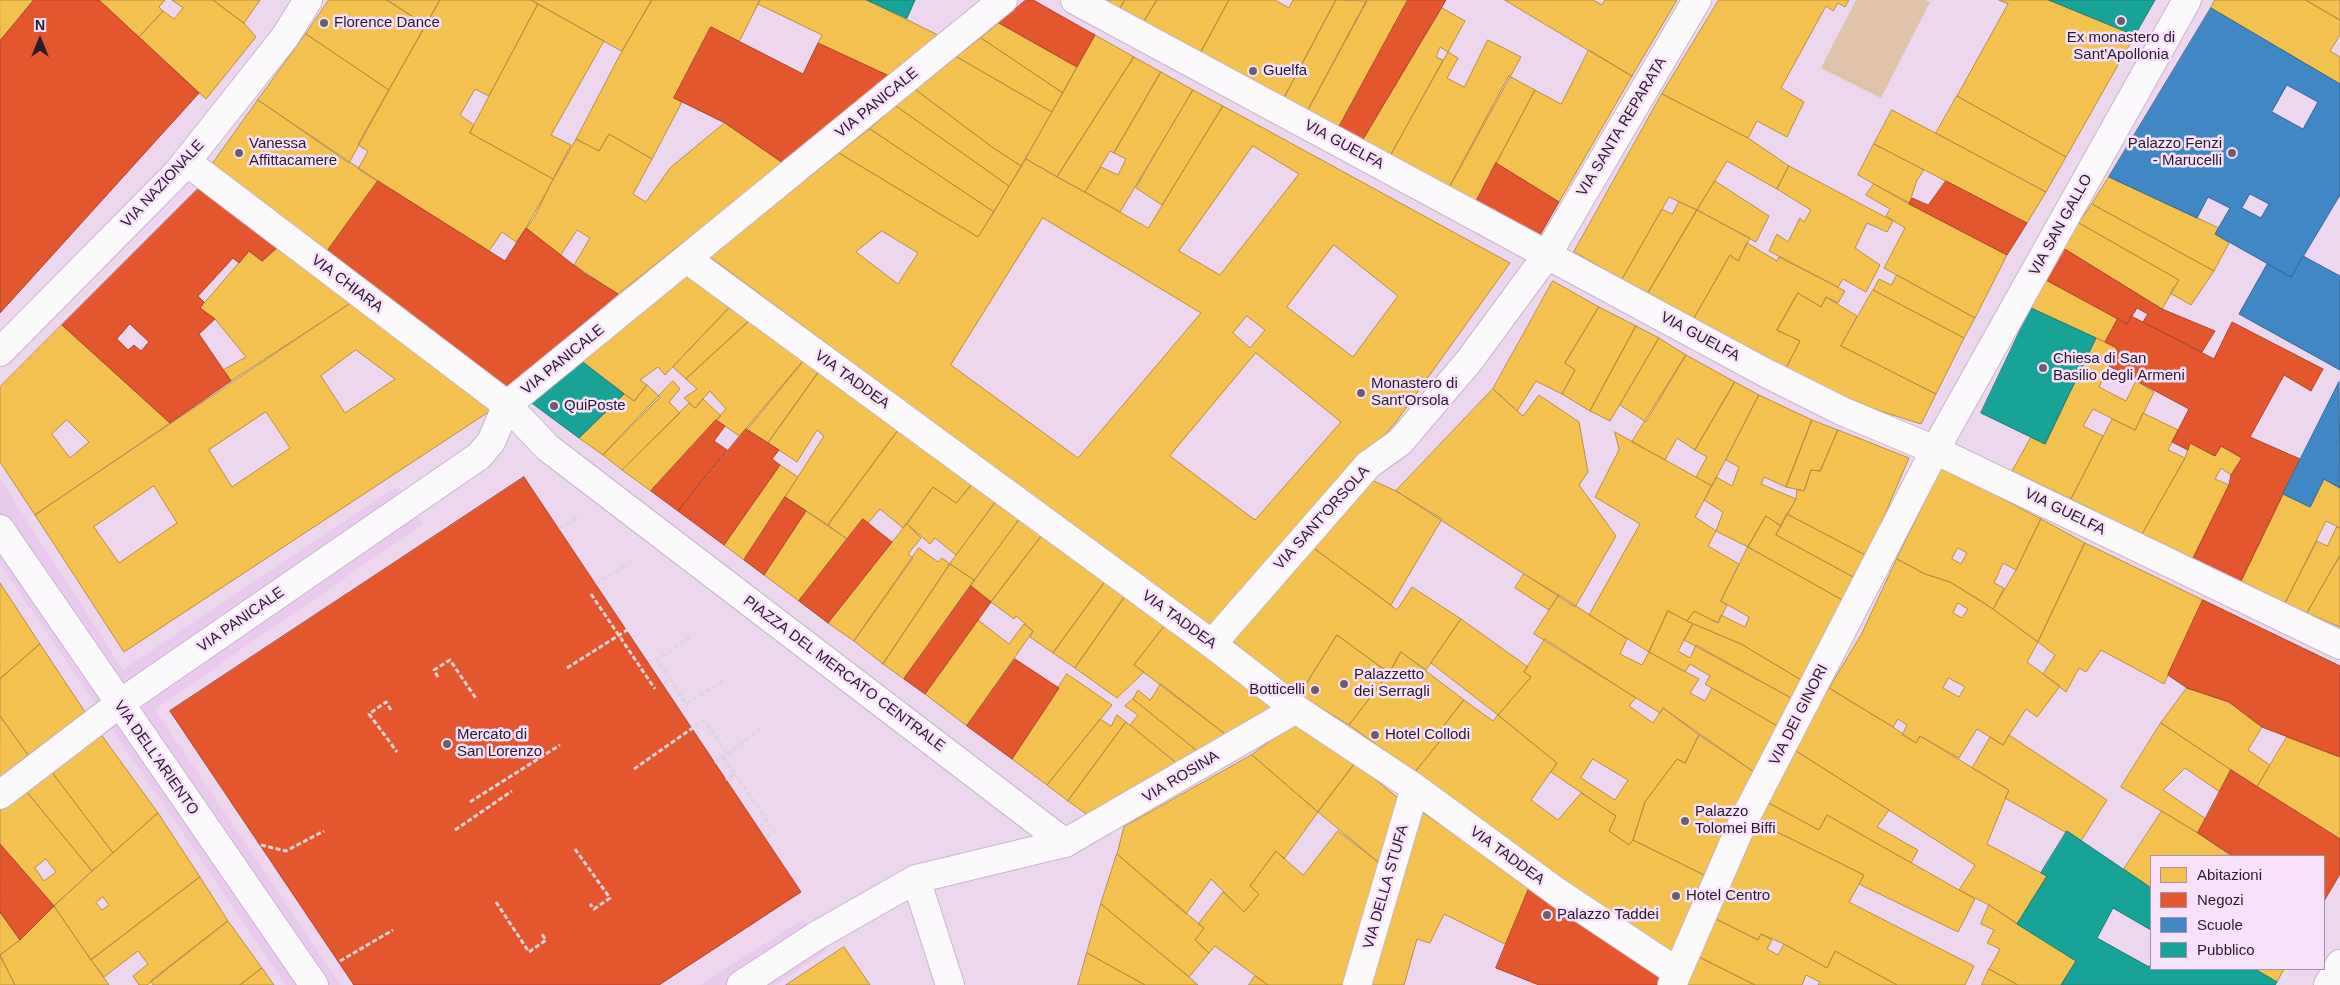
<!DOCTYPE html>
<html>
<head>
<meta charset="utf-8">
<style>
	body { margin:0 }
	#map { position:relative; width:2340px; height:985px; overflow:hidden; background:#ecd7ef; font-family:Arial,sans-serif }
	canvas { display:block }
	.legend { position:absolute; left:2150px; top:855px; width:175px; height:115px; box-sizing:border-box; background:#f8e1fb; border:1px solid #a591a7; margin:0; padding:6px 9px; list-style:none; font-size:15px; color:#281a2a }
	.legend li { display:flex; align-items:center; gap:10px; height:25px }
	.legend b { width:25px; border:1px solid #a591a7 }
	.north { position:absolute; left:15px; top:15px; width:50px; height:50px; -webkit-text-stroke:4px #f8e1fb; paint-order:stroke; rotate:0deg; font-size:14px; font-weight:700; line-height:20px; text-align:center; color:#281a2a }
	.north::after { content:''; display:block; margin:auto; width:18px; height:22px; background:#281a2a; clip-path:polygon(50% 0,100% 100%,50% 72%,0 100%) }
</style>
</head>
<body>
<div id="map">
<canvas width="2340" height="985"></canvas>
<ul class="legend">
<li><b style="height:14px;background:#f2c14e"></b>Abitazioni</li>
<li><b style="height:14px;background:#e4572e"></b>Negozi</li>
<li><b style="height:14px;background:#3f88c5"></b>Scuole</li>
<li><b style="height:14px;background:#17a398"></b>Pubblico</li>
</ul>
<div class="north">N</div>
</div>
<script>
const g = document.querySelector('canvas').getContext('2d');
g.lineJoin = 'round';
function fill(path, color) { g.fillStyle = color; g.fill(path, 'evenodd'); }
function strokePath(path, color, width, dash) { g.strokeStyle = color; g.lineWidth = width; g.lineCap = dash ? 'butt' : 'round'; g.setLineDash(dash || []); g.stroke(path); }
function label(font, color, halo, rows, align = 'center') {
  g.font = font + ' Arial,sans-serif'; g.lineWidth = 5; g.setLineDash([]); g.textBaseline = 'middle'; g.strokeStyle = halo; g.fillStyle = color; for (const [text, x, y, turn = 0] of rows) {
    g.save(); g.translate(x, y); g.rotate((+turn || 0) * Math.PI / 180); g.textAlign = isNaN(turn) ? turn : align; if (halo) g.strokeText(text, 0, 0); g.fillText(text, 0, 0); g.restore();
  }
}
const built = new Path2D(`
	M0,479L123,670L398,486L423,524L155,709L340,985H286L0,564Z
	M803,919L827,951L775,985H701Z`);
const green = new Path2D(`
	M1856,0H1925L1930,2L1881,98L1821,68Z`);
const homes = new Path2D(`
	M0,0H34L0,41Z
	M99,0H165L159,7L163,11L139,37Z
	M172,0H213L244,23L256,37L206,99L139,37L163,11L174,19L183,8Z
	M213,0H260L244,23Z
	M329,0H387L426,25L389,90L306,34Z
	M387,0H440L426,25Z
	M440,0H531L538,4L489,96L475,89L460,115L474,125L470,133L553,179L534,218L516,242L502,232L489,251L358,169L368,151L358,145Z
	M531,0H652L622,51Z
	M652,0H760L739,42L711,27L674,98L682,102L652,159L609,134L599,151L576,139L622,51Z
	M760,0H867L938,35L889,76L818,43L822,35L758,4Z
	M1101,0H1125L1119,10Z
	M1125,0H1157L1143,23L1119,10Z
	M1157,0H1229L1200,54L1143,23Z
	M1229,0H1275L1289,8L1293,0H1336L1283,100L1200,54Z
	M1336,0L1367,1L1307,112L1283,100Z
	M1367,0H1408L1338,129L1307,112Z
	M1505,0H1593L1602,5L1605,0H1677L1632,76Z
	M1719,0H1849L1845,7L1838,3L1833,11L1826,6L1781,88L1804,102L1787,137L1757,121L1748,138L1662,94Z
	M1999,0H2049L2135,35L2066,157L1957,96L2008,4Z
	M2215,0H2306L2340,20V35L2330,51L2340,57V84L2211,8Z
	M2306,0H2340V20Z
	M538,4L604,41L551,135L571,145L553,179L470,133Z
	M1442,8L1465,21L1448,52L1440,47L1436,57L1443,60L1390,156L1362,141Z
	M999,23L1077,67L1063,93L981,38Z
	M306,34L389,90L349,163L258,100Z
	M1095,35L1134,57L1057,177L1026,159Z
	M981,38L1063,93L1052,112L957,57Z
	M1488,40L1521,57L1449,188L1390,156L1448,52L1458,58L1447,78L1464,87Z
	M1589,50L1632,76L1559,202L1496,163L1535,90L1561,104Z
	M957,57L1052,112L1021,166L992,147L916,90Z
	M1134,57L1161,72L1114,153L1110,151L1085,192L1057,177Z
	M1161,72L1193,90L1120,212L1085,192L1101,167L1118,175L1126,159L1114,153Z
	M1509,76L1535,90L1476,202L1449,188Z
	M916,90L992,147L1021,166L1009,186L896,106Z
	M1193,90L1223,106L1162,205L1136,188Z
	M1662,94L1748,138L1789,166L1777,189L1727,161L1697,210L1669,197L1622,279L1574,252Z
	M1957,96L2066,157L2046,192L1936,133Z
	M258,100L378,181L326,253L211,166Z
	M896,106L1009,186L994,212L870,129Z
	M1223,106L1510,263L1396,422L1214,631L710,257L839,153L978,237L1026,159L1148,228ZM1253,146L1299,174L1220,275L1179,251ZM1043,218L1201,313L1078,458L951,365ZM882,231L918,253L898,284L856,252ZM1334,245L1398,296L1353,357L1287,307ZM1247,316L1265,330L1250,348L1233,333ZM1256,353L1341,422L1255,520L1170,456Z
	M1892,110L2046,192L2027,223L1874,144Z
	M725,123L783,163L618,294L574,265L590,238L577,230L560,256L526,228L576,139L599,151L609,134L652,159L633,194L646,202L670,168Z
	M870,129L994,212L978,237L839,153Z
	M1874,144L1924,170L1917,180L1909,204L1858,175Z
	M1789,166L1893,221L1887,232L1867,223L1855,248L1880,265L1866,292L1843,279L1838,287L1769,251L1777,234L1788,242L1800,218L1804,222L1811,210L1777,189Z
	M2109,177L2219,228L2215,234L2229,243L2214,271L2092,204Z
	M1715,181L1769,216L1756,242L1697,210Z
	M1874,184L2007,255L1975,318L1884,268L1905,228L1886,216L1890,209L1866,195Z
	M1679,202L1697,210L1648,293L1622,279L1662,209L1672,214Z
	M2092,204L2214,271L2191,305L2170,293L2179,280L2079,223Z
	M1697,210L1750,238L1738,261L1730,255L1694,318L1648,293Z
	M2079,223L2179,280L2162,309L2063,248Z
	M1747,243L1777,261L1779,257L1845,291L1838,303L1826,297L1821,307L1798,293L1777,330L1800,341L1786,368L1694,318L1730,255L1738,261Z
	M278,247L357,299L231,381L223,370L246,357L215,319L200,308L249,251L262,261Z
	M688,275L729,308L665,375L658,367L640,380L647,385L634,401L580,360Z
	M1897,275L1975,318L1964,338L1873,290L1879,279L1891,285Z
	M2046,280L2118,318L2105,342L2031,308Z
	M1553,281L1599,307L1565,363L1575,370L1562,394L1536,381L1517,411L1493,389Z
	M1873,290L1964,338L1936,394L1841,346Z
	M1798,293L1821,307L1826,297L1857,316L1841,346L1936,394L1921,424L1871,408L1814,383L1786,368L1800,341L1777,330Z
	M357,299L456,377L490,411L124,652L35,515ZM356,350L395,379L345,413L321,376ZM266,412L290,448L232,487L209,450ZM154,486L177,523L119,563L94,527Z
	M1599,307L1636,326L1590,411L1562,394L1575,370L1565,363Z
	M729,308L749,321L686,379L673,367Z
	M749,321L805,359L741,437L716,420L726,409L710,391L695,408L684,398L697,389L686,379Z
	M62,325L170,423L35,515L0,462V387ZM67,420L89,442L70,458L52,434Z
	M1636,326L1659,338L1610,421L1590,411Z
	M1659,338L1686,355L1646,422L1620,405Z
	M2096,338L2117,348L2099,387L2126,401L2136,381L2154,392L2135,430L2093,409L2083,426L2103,436L2071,499L2012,471L2031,437L2045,444Z
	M1686,355L1735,382L1695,450L1677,438L1665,460L1632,442Z
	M805,359L820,370L768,443L746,429Z
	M820,370L899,429L828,525L785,497L824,436L817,430L797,462L768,443Z
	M673,381L680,389L669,402L680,413L622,470L603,455Z
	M1735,382L1759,395L1712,486L1696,477L1707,457L1695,450Z
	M647,385L660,397L603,455L579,438L624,394L634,401Z
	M1493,389L1523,416L1539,395L1579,422L1588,472L1579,485L1616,536L1575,607L1396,491Z
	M1759,395L1812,420L1786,487L1764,477L1761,484L1796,499L1781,526L1766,516L1748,547L1716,531L1723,512L1704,500L1716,477L1732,486L1739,467L1726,460Z
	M703,399L721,416L651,491L622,470L689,403L695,408Z
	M2143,413L2178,430L2168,450L2185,458L2142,534L2071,499L2112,419L2135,430Z
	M1812,420L1838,430L1820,471L1811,470L1804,491L1786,487Z
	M899,429L973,483L956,503L933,487L903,528L880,509L868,523L863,519L847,539L828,525Z
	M1838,430L1909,458L1867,556L1787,514L1796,499L1797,489L1804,491L1811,470L1820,471Z
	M1615,432L1712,486L1695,517L1716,531L1708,546L1739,564L1721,601L1727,605L1718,623L1694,611L1687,621L1668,611L1649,652L1589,615L1640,524L1595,497L1619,450Z
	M2190,443L2215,456L2221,446L2242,458L2231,475L2221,468L2215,479L2229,485L2193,558L2142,534L2185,458Z
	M780,465L798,477L744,560L724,545Z
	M1942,467L2041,519L2016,570L2003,563L1994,583L2004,588L1993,609L1950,582L1925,574L1897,559ZM1958,548L1967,553L1961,564L1952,559Z
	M1365,477L1396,491L1442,519L1391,605L1304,541Z
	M2324,479L2340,488V528L2326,521L2285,603L2241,581L2283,494L2310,507Z
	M973,483L997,500L956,555L935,538L930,544L907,524L933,487L956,503Z
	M997,500L1021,517L974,580L950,564Z
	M806,511L847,539L799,601L764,575Z
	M1787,514L1867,556L1855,578L1776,535Z
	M1766,516L1781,526L1776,535L1855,578L1844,601L1748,547Z
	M1021,517L1043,534L991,602L971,586Z
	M2041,519L2085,543L2038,642L1993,609L2016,570Z
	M907,524L921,538L908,554L913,558L854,641L828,623Z
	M2337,527L2340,528V555L2307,613L2285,603L2317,541L2327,546Z
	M1043,534L1107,579L1053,653L1030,637L1033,631L1016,616L1014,619L991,602Z
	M1304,541L1397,610L1412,587L1461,619L1426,670L1401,652L1389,673L1337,635L1297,698L1225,634Z
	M2085,543L2203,600L2164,684L2101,650L2086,672L2079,668L2066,692L2043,674L2055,655L2038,642Z
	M1748,547L1844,601L1803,681L1741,644L1687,621L1694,611L1718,623L1721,615L1745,627L1749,617L1721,601Z
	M919,548L938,562L942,558L950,564L883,664L854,641Z
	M2340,556V627L2307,613Z
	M1897,559L1925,574L1950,582L1983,602L2038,642L2027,662L2060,686L2037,717L2026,709L2003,745L1977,729L1959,758L1920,736L1916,743L1902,735L1907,725L1898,719L1893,727L1829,688L1861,635ZM1958,603L1968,609L1962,618L1953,613ZM1949,678L1965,687L1959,697L1943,688Z
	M950,564L974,580L904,679L883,664Z
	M1524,574L1559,595L1549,610L1515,588Z
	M1107,579L1126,595L1075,668L1053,653Z
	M0,583L40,644L0,679Z
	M1126,595L1165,625L1134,665L1144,672L1117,698L1075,668Z
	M1559,595L1627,639L1620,654L1642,665L1649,652L1699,679L1690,693L1705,701L1712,688L1779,727L1754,772L1663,708L1660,713L1534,634Z
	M1668,611L1693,624L1678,651L1690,658L1696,645L1793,699L1779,727L1705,684L1710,676L1690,664L1685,672L1649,652Z
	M1461,619L1528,667L1524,672L1531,677L1498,715L1431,663Z
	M978,620L1009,644L1024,624L1033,631L967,726L925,694Z
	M1167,623L1278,707L1229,737L1134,665Z
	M1693,624L1741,644L1803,681L1793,699L1684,640Z
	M1337,635L1389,673L1349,725L1300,695Z
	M1545,639L1636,698L1629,706L1653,723L1663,708L1699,735L1685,763L1677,759L1645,802L1633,840L1629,845L1609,831L1616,816L1551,772L1557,763L1498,715L1531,677L1524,672ZM1593,759L1628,780L1615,800L1581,778Z
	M40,644L85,712L28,755L0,716V679Z
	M1401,652L1464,700L1435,737L1440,741L1415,772L1349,725L1389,673Z
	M1067,674L1112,705L1047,785L1012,759Z
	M1161,684L1229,737L1201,754L1133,699L1138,690L1150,700Z
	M1829,688L1893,727L1916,743L1920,736L2009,790L1987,844L2047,876L2017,924L1989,905L1959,890L1975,865L1793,749Z
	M2187,688L2229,702L2262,727L2248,750L2270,765L2257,787L2161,723Z
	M1133,699L1201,754L1180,766L1130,725L1138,715L1125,706Z
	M1464,700L1493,721L1498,715L1557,763L1531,800L1558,820L1581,793L1616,816L1609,831L1629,845L1633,840L1704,875L1670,957L1415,772L1440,741L1435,737Z
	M1117,715L1126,722L1068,801L1047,785L1100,719L1111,726Z
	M0,716L28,755L0,777Z
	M1300,719L1355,763L1318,812L1252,755Z
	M1126,722L1180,766L1092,818L1068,801Z
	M2161,723L2231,770L2220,792L2185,768L2163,790L2206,819L2198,833L2121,787Z
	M100,733L158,813L113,853L51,771Z
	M1699,735L1754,772L1704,875L1633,840L1645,802L1677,759L1685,763Z
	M2009,735L2107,800L2081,841L2005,798L2009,790L1972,768L1990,737L2003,745Z
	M2287,737L2340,757V839L2257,787Z
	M1793,749L1889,810L1877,827L1918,850L1911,863L1827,815L1819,830L1767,802Z
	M1252,755L1318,812L1284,859L1276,851L1250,886L1259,894L1244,912L1211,879L1186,914L1117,854L1124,827Z
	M1355,763L1403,802L1383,866L1318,812Z
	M51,771L113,853L92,871L26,791Z
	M26,791L92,871L54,906L0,844V811ZM46,859L56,872L44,881L35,868Z
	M1767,802L1819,830L1827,815L1975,899L1958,932L1859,884L1864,875L1757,822Z
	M1416,808L1530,886L1507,945L1444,914L1430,943L1417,939L1404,985H1370Z
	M2162,811L2198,833L2231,856H2151V888L2124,869Z
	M158,813L200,877L91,960L54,906ZM103,897L109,905L102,910L96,903Z
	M1757,822L1864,875L1849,902L1974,966L1965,985H1897L1835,951L1827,968L1784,944L1761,934L1758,940L1710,916Z
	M1338,831L1383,866L1347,985H1268L1215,946L1209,953L1195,940L1204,928L1198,924L1223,892L1244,912L1259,894L1250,886L1276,851L1303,875Z
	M1117,854L1204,928L1195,940L1209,953L1189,977L1101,904Z
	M200,877L228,921L147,985H139L133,976L148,964L138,951L104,977L91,960Z
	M1101,904L1189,977L1198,985H1145L1087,953Z
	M1989,905L2076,961L2061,985H2018L1989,969L2000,949L1987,943L1994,930L1981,924Z
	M54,906L91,960L109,985H15L0,955L20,940Z
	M0,912L20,940L0,955Z
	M1710,916L1758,940L1761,934L1772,940L1767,949L1778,955L1784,944L1827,968L1835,951L1897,985H1818L1820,982L1806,975L1802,985H1755L1695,955Z
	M228,921L262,968L240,985H153L151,981Z
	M844,947L870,985H786Z
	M1087,953L1145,985H1078Z
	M1695,955L1755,985H1683Z
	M0,956L15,985H0Z
	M262,968L274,985H240Z
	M1989,969L2018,985H1982Z
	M2255,969H2284L2277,982Z
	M1255,976L1268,985H1249Z`);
const shops = new Path2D(`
	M34,0H99L199,93L0,313V41Z
	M1026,0H1033L1095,35L1077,67L999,23Z
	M1408,0H1446L1362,141L1338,129Z
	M711,27L803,74L818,43L889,76L783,163L725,123L674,98Z
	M1496,163L1559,202L1540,235L1476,202Z
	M378,181L505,261L526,228L584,273L618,294L507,387L326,253Z
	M1946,181L2027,223L2007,255L1909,204L1912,198L1928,205Z
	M198,189L278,247L262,261L249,251L239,263L233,258L198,296L204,302L200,308L215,319L199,334L231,381L170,423L62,325ZM130,324L149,342L141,351L134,345L128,350L117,339Z
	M2063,248L2162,309L2215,331L2202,352L2143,322L2148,314L2137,308L2127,324L2046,280Z
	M2131,316L2214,359L2232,322L2323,369L2311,391L2284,375L2250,437L2300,459L2241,581L2193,558L2229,485L2231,475L2242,458L2221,446L2215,456L2190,443L2188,450L2172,442L2189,409L2109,366L2117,348L2105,342L2118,318L2127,324Z
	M716,420L725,426L714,441L727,450L678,511L651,491Z
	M746,429L779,450L772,459L780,465L724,545L678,511Z
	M524,477L801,892L659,985H354L170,711Z
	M785,497L806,511L764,575L744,560Z
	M863,519L892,542L828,623L799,601Z
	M971,586L991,602L925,694L904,679Z
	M2203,600L2340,666V757L2262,727L2229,702L2187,688L2168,675Z
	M1015,659L1059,688L1012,759L967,726Z
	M2231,770L2340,839V874L2324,901V856H2233L2198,833Z
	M0,844L54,906L20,940L0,912Z
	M1530,886L1668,975L1665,985H1539L1496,968Z`);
const schools = new Path2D(`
	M2211,8L2340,84V195L2291,277L2215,234L2230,208L2208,197L2197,218L2109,177ZM2287,85L2318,102L2303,129L2272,112ZM2250,194L2269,204L2261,218L2242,208Z
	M2303,256L2340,276V370L2239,314L2267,264L2291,277Z
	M2339,382L2340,488L2324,479L2310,507L2283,494Z`);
const public = new Path2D(`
	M867,0H915L907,18Z
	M2049,0H2155L2135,35Z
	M2031,308L2096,338L2045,444L1981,413Z
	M580,360L624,394L579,438L529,401Z
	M2067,831L2151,888V930L2113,908L2097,938L2149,967L2151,964V969H2255L2277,982L2275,985H2061L2076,961L2017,924L2047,876L2041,873Z`);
const path = new Path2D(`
	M559,529L580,516
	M596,584L633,561
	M591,594L655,689
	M567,668L627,630
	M438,677L434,670L450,660L477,700
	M670,679L686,704L724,680
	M663,684L670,679L657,660L690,637
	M391,710L386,702L369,714L397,752
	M723,757L735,774L726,780
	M715,763L760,729
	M634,769L704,720L727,753
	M735,774L775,832L765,838
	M470,802L560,745
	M455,830L512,791
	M261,845L286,851L324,831
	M575,849L610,898L594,909L590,904
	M496,902L529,952L546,940L541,933
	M340,961L393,930`);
const pedestrian = new Path2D(`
	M0,529L314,985
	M1212,644L1368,465
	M1296,709L1415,788L1557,892L1677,972
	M0,795L119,704L479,456L491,442L507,405
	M916,879L950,985
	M741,985L816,936L916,879L1065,843
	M1357,985L1415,788
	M1672,985L1742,824L1935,450
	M2328,985L2340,964`);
const minor = new Path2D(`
	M1075,0L1764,372L1844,412L1935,450L2340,645
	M187,162L507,405L548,448L1065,843L1296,709L1212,644L687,259
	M0,352L178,172L285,37L308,0
	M507,405L1003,0
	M1935,450L2187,0
	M1368,465L1400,442L1469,361L1547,255L1697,0`);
const markers = [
	[2121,21,5,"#6d5c6f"],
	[324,23,5,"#6d5c6f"],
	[1253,71,5,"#6d5c6f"],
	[239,153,5,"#6d5c6f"],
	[2232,153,5,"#6d5c6f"],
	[2043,368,5,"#6d5c6f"],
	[1361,393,5,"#6d5c6f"],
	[554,406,5,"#6d5c6f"],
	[1344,684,5,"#6d5c6f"],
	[1315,690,5,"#6d5c6f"],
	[1375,735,5,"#6d5c6f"],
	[447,744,5,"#6d5c6f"],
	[1685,821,5,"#6d5c6f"],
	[1676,896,5,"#6d5c6f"],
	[1547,915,5,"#6d5c6f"]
];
const poiNames = [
	["Florence Dance",334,23],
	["Ex monastero di",2121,38,"center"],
	["Sant'Apollonia",2121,55,"center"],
	["Guelfa",1263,71],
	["Vanessa",249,144],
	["Affittacamere",249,161],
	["Palazzo Fenzi",2222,144,"right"],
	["- Marucelli",2222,161,"right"],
	["Chiesa di San",2053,359],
	["Basilio degli Armeni",2053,376],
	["Monastero di",1371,384],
	["Sant'Orsola",1371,401],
	["QuiPoste",564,406],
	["Palazzetto",1354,675],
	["dei Serragli",1354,692],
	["Botticelli",1305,690,"right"],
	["Mercato di",457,735],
	["San Lorenzo",457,752],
	["Hotel Collodi",1385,735],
	["Palazzo",1695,812],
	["Tolomei Biffi",1695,829],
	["Hotel Centro",1686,896],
	["Palazzo Taddei",1557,915]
];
const streetNames = [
	["VIA PANICALE",877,103,-39],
	["VIA SANTA REPARATA",1622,127,-59],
	["VIA GUELFA",1344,145,28],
	["VIA NAZIONALE",163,184,-47],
	["VIA SAN GALLO",2061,225,-61],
	["VIA CHIARA",347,284,37],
	["VIA GUELFA",1700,337,28],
	["VIA PANICALE",563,360,-39],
	["VIA TADDEA",852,380,36],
	["VIA GUELFA",2065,512,26],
	["VIA SANT'ORSOLA",1322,518,-48],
	["VIA PANICALE",241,620,-35],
	["VIA TADDEA",1179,620,36],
	["PIAZZA DEL MERCATO CENTRALE",844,674,37],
	["VIA DEI GINORI",1799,715,-63],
	["VIA DELL'ARIENTO",156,758,55],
	["VIA ROSINA",1181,777,-31],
	["VIA TADDEA",1507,856,36],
	["VIA DELLA STUFA",1386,887,-74]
];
fill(built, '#ebcaf0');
fill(green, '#e0c3a9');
fill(homes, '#f2c14e');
strokePath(homes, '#b58f43', 1);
fill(shops, '#e4572e');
strokePath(shops, '#ac452d', 1);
fill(schools, '#3f88c5');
strokePath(schools, '#386796', 1);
fill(public, '#17a398');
strokePath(public, '#1c7a77', 1);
strokePath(pedestrian, '#c8b7ca', 30);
strokePath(minor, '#c8b7ca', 30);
strokePath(path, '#dcd5dd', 3, [5, 2.5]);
strokePath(pedestrian, '#fcf9fd', 28);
strokePath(minor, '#fcf9fd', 28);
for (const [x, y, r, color] of markers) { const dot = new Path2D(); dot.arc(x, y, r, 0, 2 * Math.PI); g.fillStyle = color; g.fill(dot); strokePath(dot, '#f8e1fb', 2); }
label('15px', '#281a2a', '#f8e1fb', poiNames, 'left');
label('15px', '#281a2a', '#f8e1fb', streetNames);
</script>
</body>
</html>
